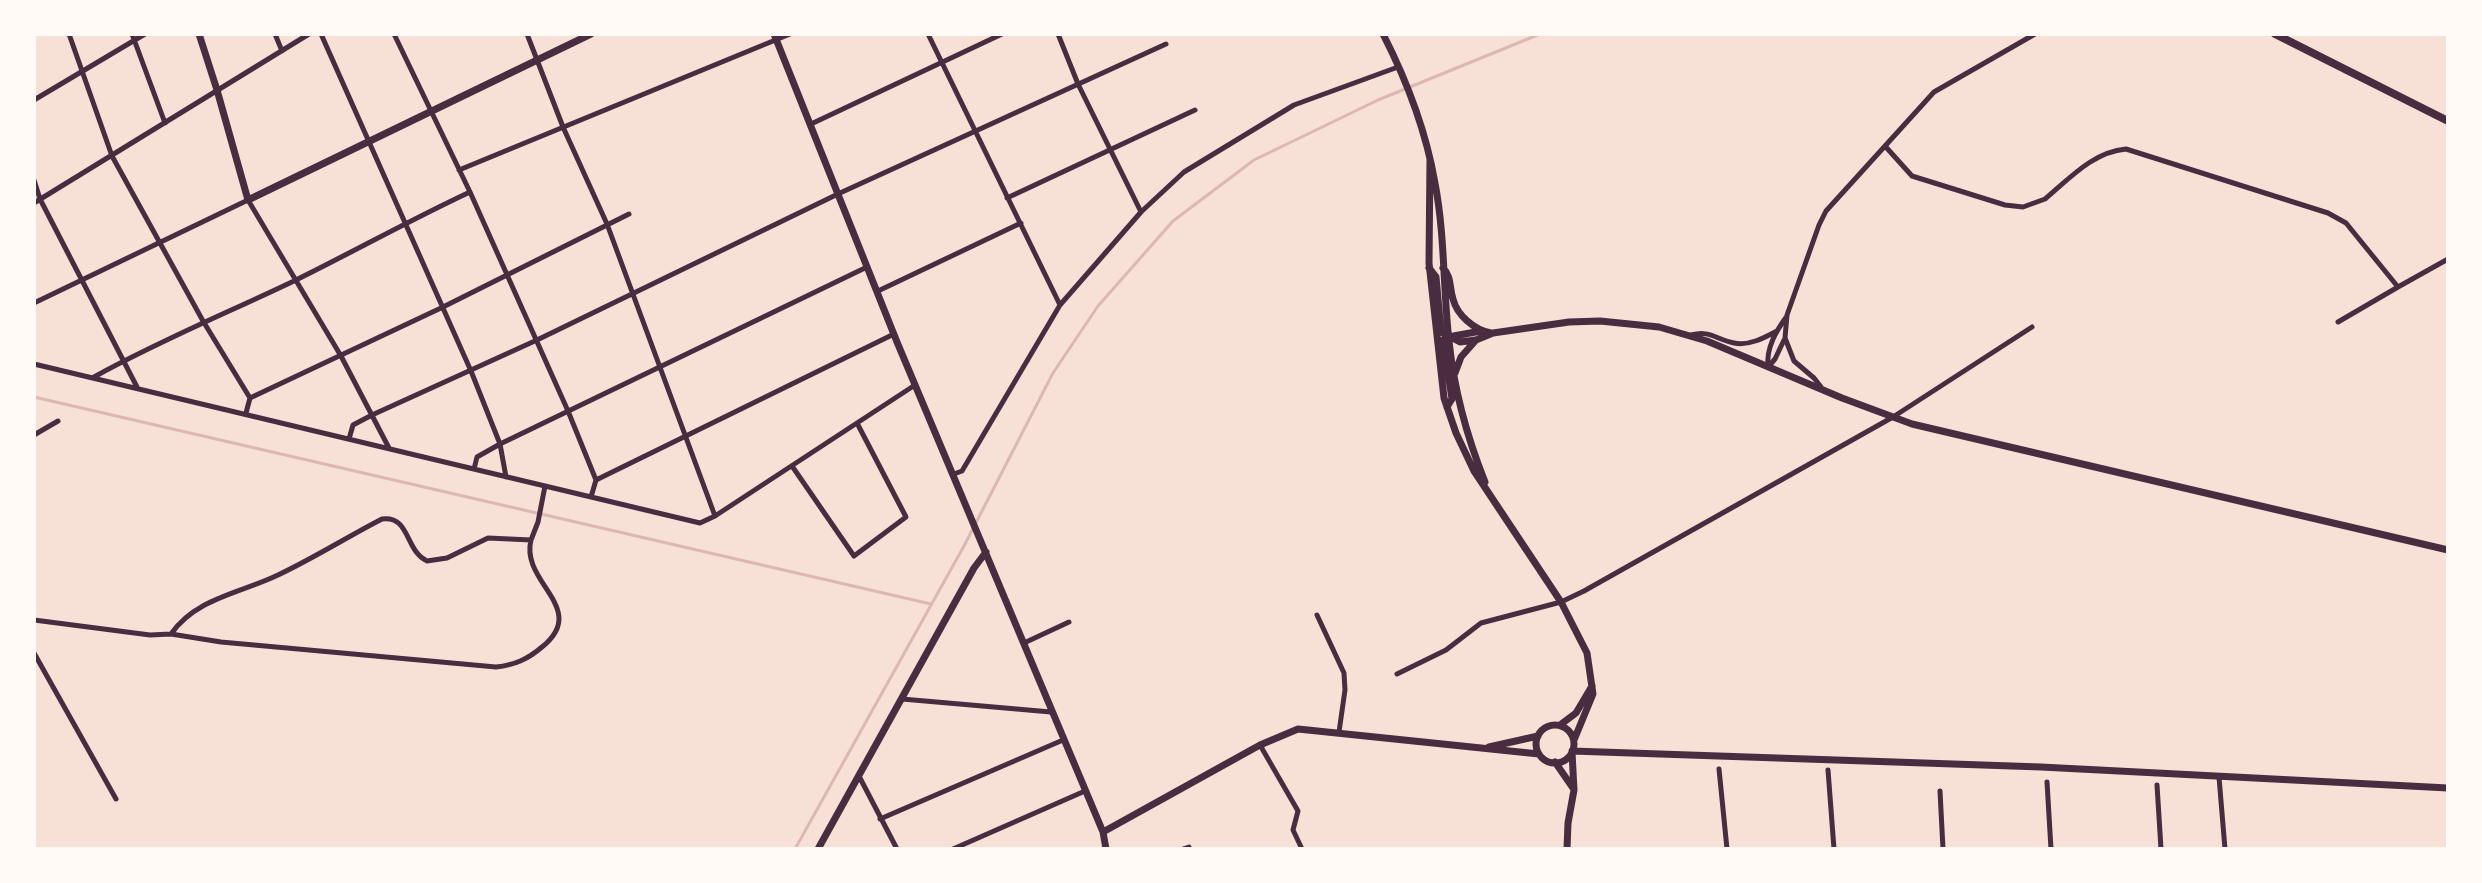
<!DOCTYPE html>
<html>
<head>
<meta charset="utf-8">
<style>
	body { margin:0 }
	#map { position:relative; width:2482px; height:883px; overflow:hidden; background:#f7e1d7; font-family:"Open Sans",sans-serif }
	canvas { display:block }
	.frame { position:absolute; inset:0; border:36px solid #fffaf5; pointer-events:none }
</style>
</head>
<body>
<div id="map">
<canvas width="2482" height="883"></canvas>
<div class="frame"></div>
</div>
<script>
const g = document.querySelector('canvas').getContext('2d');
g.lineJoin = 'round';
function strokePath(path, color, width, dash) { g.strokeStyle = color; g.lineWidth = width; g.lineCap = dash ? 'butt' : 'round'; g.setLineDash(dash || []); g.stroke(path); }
const stream = new Path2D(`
	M34,397L931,604
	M795,849L964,546L1053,373L1098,306L1173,221L1254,160L1378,100L1540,34`);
const minor = new Path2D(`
	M69,34L112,156L203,321L250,398L246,413
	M132,34L165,123
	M275,34L282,51
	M321,34L471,371L500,444L506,477
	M394,34L470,192L568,411L596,480L591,497
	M527,34L563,127L607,224L715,516
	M928,34L1060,305
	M1058,34L1078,84L1141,212
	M34,100L145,34
	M811,124L1002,34
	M1885,146L1912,176L2005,205L2023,207L2045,199C2070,178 2093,152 2126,149L2328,213L2346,223L2398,287L2338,322
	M459,170L790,34
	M34,180L40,199L137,387
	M1007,198L1195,110
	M34,203L309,34
	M2398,287L2448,259
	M878,291L1021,223
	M34,303L248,200L341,356L389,448
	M1691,335C1710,330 1715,339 1734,343C1749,346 1764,338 1777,331
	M34,364L700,523L715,516L915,385
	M1769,366L1775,359L1784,340
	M1768,367C1766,348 1776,331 1787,316
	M94,377C159,341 227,313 294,281C353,252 410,220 470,192
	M1821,387L1814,378L1794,361L1785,338L1787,315L1819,225L1826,211L1934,92L2035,34
	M250,398L441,308L629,214
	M34,435L58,421
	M349,439L353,425L372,415L537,340L840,193L1166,44
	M792,466L854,556L906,517L857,423
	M474,469L477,457L500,444L867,267
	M954,474L962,471L1060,305L1141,212L1184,172L1294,105L1398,67
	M596,480L894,334
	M1317,615L1344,673L1345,690L1339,732
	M34,620L150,635L171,634L221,642L496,667C515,665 528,659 542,647C590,608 520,583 531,540
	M171,634C196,598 241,593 278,575C314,558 347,537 382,519C410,515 405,551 427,561L447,558L488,538L531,540L538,522L545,486
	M1024,643L1069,622
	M34,653L116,799
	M1397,674L1446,650L1481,623L1561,602L1584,591L1893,417L2032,327
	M902,699L1051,712
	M1260,745L1298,811L1293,830L1302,849
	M1719,769L1727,849
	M1828,770L1834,849
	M2219,777L2225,849
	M860,778L897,849
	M2047,782L2051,849
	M2157,785L2161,849
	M1940,791L1943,849
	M880,819L1063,740
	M953,849L1085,791
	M1183,849L1189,847L1190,849`);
const tertiary = new Path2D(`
	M199,34L217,90L248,200L591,34
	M774,34L897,342L1103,832L1106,849
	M1383,34C1407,81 1426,131 1435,183C1445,235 1443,289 1449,341C1454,390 1467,437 1485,482
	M1430,159L1429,263L1444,398L1456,433L1474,471L1561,602L1587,653L1593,694L1574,740
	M1429,268L1436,277L1441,332L1460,342L1476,340L1493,333L1569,322L1600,321L1659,327L1707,341L1842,398L1912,424L2448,550
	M1443,268C1452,277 1449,287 1453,299C1457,315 1474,330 1491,333
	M1448,337L1481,331
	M1455,373L1461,357L1476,340
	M1447,407L1452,399L1443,340L1448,337
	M1560,725L1576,713L1592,686
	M1536 744a19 19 0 1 1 38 0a19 19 0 1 1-38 0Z
	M1489,747L1538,736
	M1572,751L2041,767L2448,788
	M1555,762L1573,788
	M1103,832L1260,745L1298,729L1539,754
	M818,849L974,568L986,552
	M1567,849L1568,823L1574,790L1572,752`);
const secondary = new Path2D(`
	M2275,34L2448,121`);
strokePath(stream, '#dcb8b0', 3);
strokePath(minor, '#4a2c40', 5);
strokePath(tertiary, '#4a2c40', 7);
strokePath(secondary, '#4a2c40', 8);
</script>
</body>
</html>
